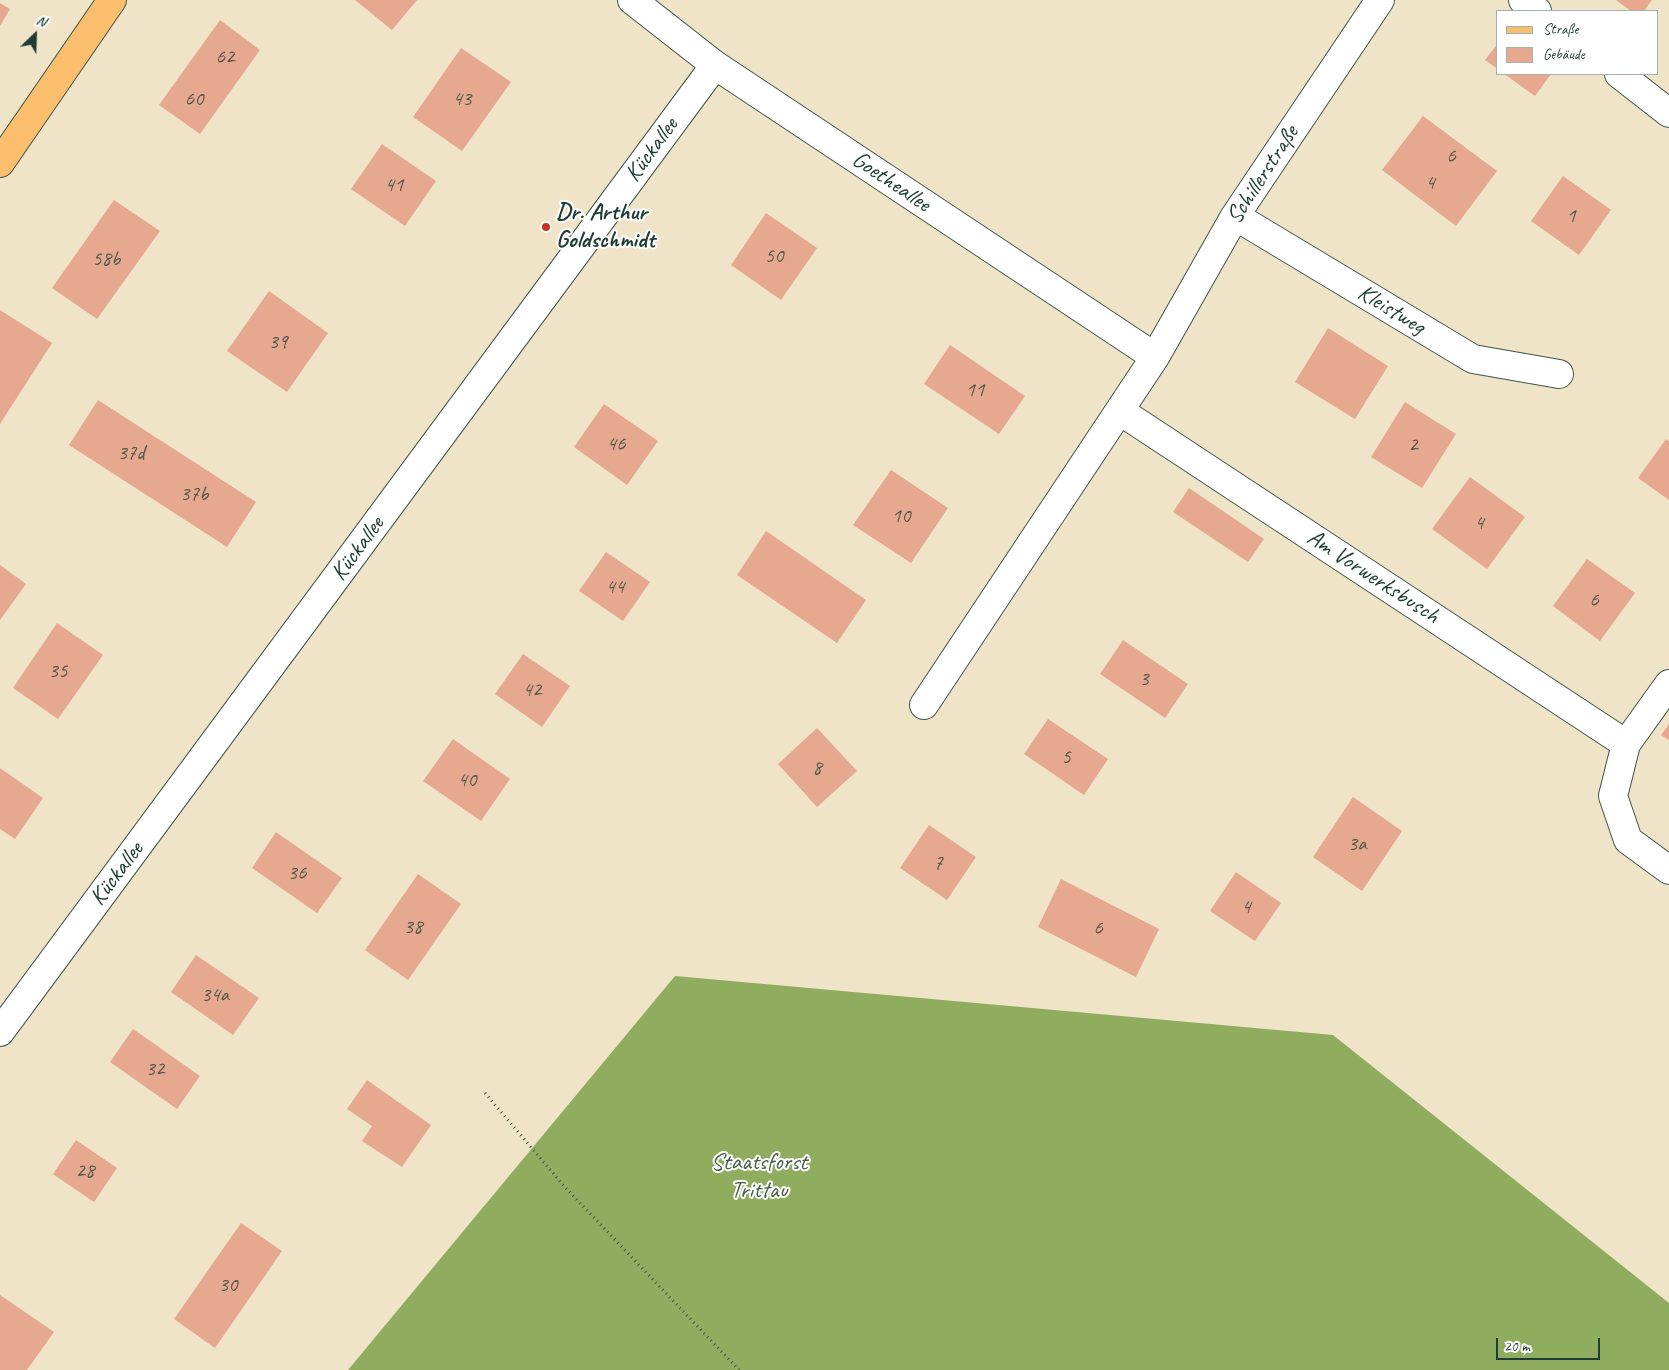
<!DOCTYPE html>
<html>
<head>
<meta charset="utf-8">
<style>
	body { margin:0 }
	#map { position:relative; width:1669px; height:1370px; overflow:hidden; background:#efe4c8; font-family:Caveat,sans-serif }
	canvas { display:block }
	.legend { position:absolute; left:1496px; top:10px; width:162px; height:65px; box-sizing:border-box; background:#fff; border:1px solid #a5b1ae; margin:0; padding:6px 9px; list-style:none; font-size:15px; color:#1f3d34 }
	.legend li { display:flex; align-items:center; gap:10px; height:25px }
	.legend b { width:25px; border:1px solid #a5b1ae }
	.north { position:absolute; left:10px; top:10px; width:50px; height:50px; -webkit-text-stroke:4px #fff; paint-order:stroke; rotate:24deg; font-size:14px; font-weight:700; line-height:20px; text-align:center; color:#1f3d34 }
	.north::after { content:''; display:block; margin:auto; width:18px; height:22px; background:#1f3d34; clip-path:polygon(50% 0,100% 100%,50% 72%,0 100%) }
	.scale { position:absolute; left:1496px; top:1338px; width:104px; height:22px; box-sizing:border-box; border:2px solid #1f3d34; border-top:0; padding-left:6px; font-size:15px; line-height:18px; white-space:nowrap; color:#1f3d34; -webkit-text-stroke:4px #fff; paint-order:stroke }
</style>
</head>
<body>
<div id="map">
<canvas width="1669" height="1370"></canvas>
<ul class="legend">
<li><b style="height:6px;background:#fabe6d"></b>Straße</li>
<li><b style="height:14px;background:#e6a88f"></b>Gebäude</li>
</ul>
<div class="north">N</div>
<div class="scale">20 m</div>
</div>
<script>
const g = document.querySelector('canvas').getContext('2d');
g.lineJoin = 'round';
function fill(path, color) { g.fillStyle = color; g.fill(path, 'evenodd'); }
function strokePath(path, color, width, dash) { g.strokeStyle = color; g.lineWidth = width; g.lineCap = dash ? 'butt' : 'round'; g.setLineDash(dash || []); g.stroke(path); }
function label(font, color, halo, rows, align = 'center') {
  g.font = font + ' Caveat,sans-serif'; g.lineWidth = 4; g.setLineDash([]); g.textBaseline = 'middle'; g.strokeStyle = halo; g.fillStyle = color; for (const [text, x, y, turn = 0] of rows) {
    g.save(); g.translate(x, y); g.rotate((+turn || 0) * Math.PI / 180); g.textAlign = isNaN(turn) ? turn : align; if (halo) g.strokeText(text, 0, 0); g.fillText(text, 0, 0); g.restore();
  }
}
const forest = new Path2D(`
	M675,976L1333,1035L1669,1303V1370H348Z`);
const building = new Path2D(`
	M355,0H417L392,30Z
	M1616,0H1652L1644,11H1631Z
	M0,3L10,9L0,26Z
	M220,20L260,50L200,134L159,105Z
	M1498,43V69L1485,60Z
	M461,48L511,82L462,151L413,117Z
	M1504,74H1551L1535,96Z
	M1423,116L1497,171L1456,226L1382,170Z
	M382,144L436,181L405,226L351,189Z
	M1563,176L1611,210L1579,255L1531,221Z
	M114,200L160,231L97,319L52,288Z
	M766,213L817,248L781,300L731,265Z
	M269,291L328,333L287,392L227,351Z
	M0,310L52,343L0,424Z
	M1328,328L1388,366L1355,419L1295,382Z
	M950,345L1025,396L999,434L924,384Z
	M98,400L256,502L227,547L69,445Z
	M1405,402L1456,434L1422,488L1371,457Z
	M604,404L658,441L627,485L574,447Z
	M1666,439L1669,441V500L1638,478Z
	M891,470L948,508L911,563L853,525Z
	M1470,477L1525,517L1487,569L1432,529Z
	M1189,488L1264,539L1248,562L1173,512Z
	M766,531L866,600L837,643L737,575Z
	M606,552L650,582L623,621L579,591Z
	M1587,559L1635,593L1600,641L1553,606Z
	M0,565L26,584L0,620Z
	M57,623L103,655L58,719L13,688Z
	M1123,640L1188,684L1165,718L1100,674Z
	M523,654L570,686L542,727L495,694Z
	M1048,719L1108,759L1084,795L1024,754Z
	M1669,724V740L1661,735Z
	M817,728L857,771L817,807L778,764Z
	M453,739L510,779L481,821L423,781Z
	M0,768L43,798L15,839L0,829Z
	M1353,797L1402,831L1362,891L1313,857Z
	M929,825L976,857L947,900L900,868Z
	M276,832L342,878L317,913L252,868Z
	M1236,872L1281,903L1255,941L1210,911Z
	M418,874L461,904L408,980L365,950Z
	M1061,879L1159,929L1136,977L1038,927Z
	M196,955L259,998L233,1035L171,992Z
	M133,1029L200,1076L177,1109L110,1062Z
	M367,1080L431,1125L402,1167L362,1141L372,1126L347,1109Z
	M76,1140L117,1168L94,1202L53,1174Z
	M241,1223L282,1251L215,1348L174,1319Z
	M0,1295L54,1332L27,1370H0Z`);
const path = new Path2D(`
	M485,1093L563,1185L739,1370`);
const minor = new Path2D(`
	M632,0L715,65L1155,357
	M1523,0L1537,11
	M1619,74L1669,113
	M1235,216L1473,359L1559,374
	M1120,411L1626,744L1613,796L1628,840L1669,870
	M924,705L1155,357L1235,216L1380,0
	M1626,744L1669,684
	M0,1032L715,65`);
const major = new Path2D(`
	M0,163L112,0`);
const markers = [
	[546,227,5,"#c8321e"]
];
const numberNames = [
	["62",225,57],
	["60",194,99],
	["43",462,99],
	["6",1451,156],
	["4",1430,183],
	["41",394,185],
	["1",1571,216],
	["50",774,256],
	["58b",106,259],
	["39",278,342],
	["11",975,390],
	["46",616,444],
	["2",1413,445],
	["37d",131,453],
	["37b",194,494],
	["10",901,516],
	["4",1479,523],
	["44",615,587],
	["6",1594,600],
	["35",58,671],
	["3",1144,679],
	["42",532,690],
	["5",1066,757],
	["8",817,768],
	["40",467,780],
	["3a",1357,844],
	["7",938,863],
	["36",297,873],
	["4",1246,907],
	["38",413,927],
	["6",1098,928],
	["34a",215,995],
	["32",155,1069],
	["28",85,1171],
	["30",228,1285]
];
const streetNames = [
	["Kückallee",652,150,-54],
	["Schillerstraße",1263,175,-57],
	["Goetheallee",891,182,34],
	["Kleistweg",1391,310,31],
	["Kückallee",358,549,-54],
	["Am Vorwerksbusch",1373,577,33],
	["Kückallee",117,874,-53]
];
const poiNames = [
	["Dr. Arthur",556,213],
	["Goldschmidt",556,241]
];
const parkNames = [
	["Staatsforst",759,1163],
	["Trittau",759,1191]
];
fill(forest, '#90ac5e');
fill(building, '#e6a88f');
strokePath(minor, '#3e564a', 30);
strokePath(major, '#3e564a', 30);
strokePath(path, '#3e564a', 3, [1, 4]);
strokePath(minor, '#fff', 28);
strokePath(major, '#fabe6d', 28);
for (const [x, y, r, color] of markers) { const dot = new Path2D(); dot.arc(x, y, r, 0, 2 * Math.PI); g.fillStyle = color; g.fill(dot); strokePath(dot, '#fff', 2); }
label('21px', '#51584b', null, numberNames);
label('24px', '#1f3d34', '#fff', streetNames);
label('bold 24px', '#1f3d34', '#fff', poiNames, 'left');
label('24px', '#456042', '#fff', parkNames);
</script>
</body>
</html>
